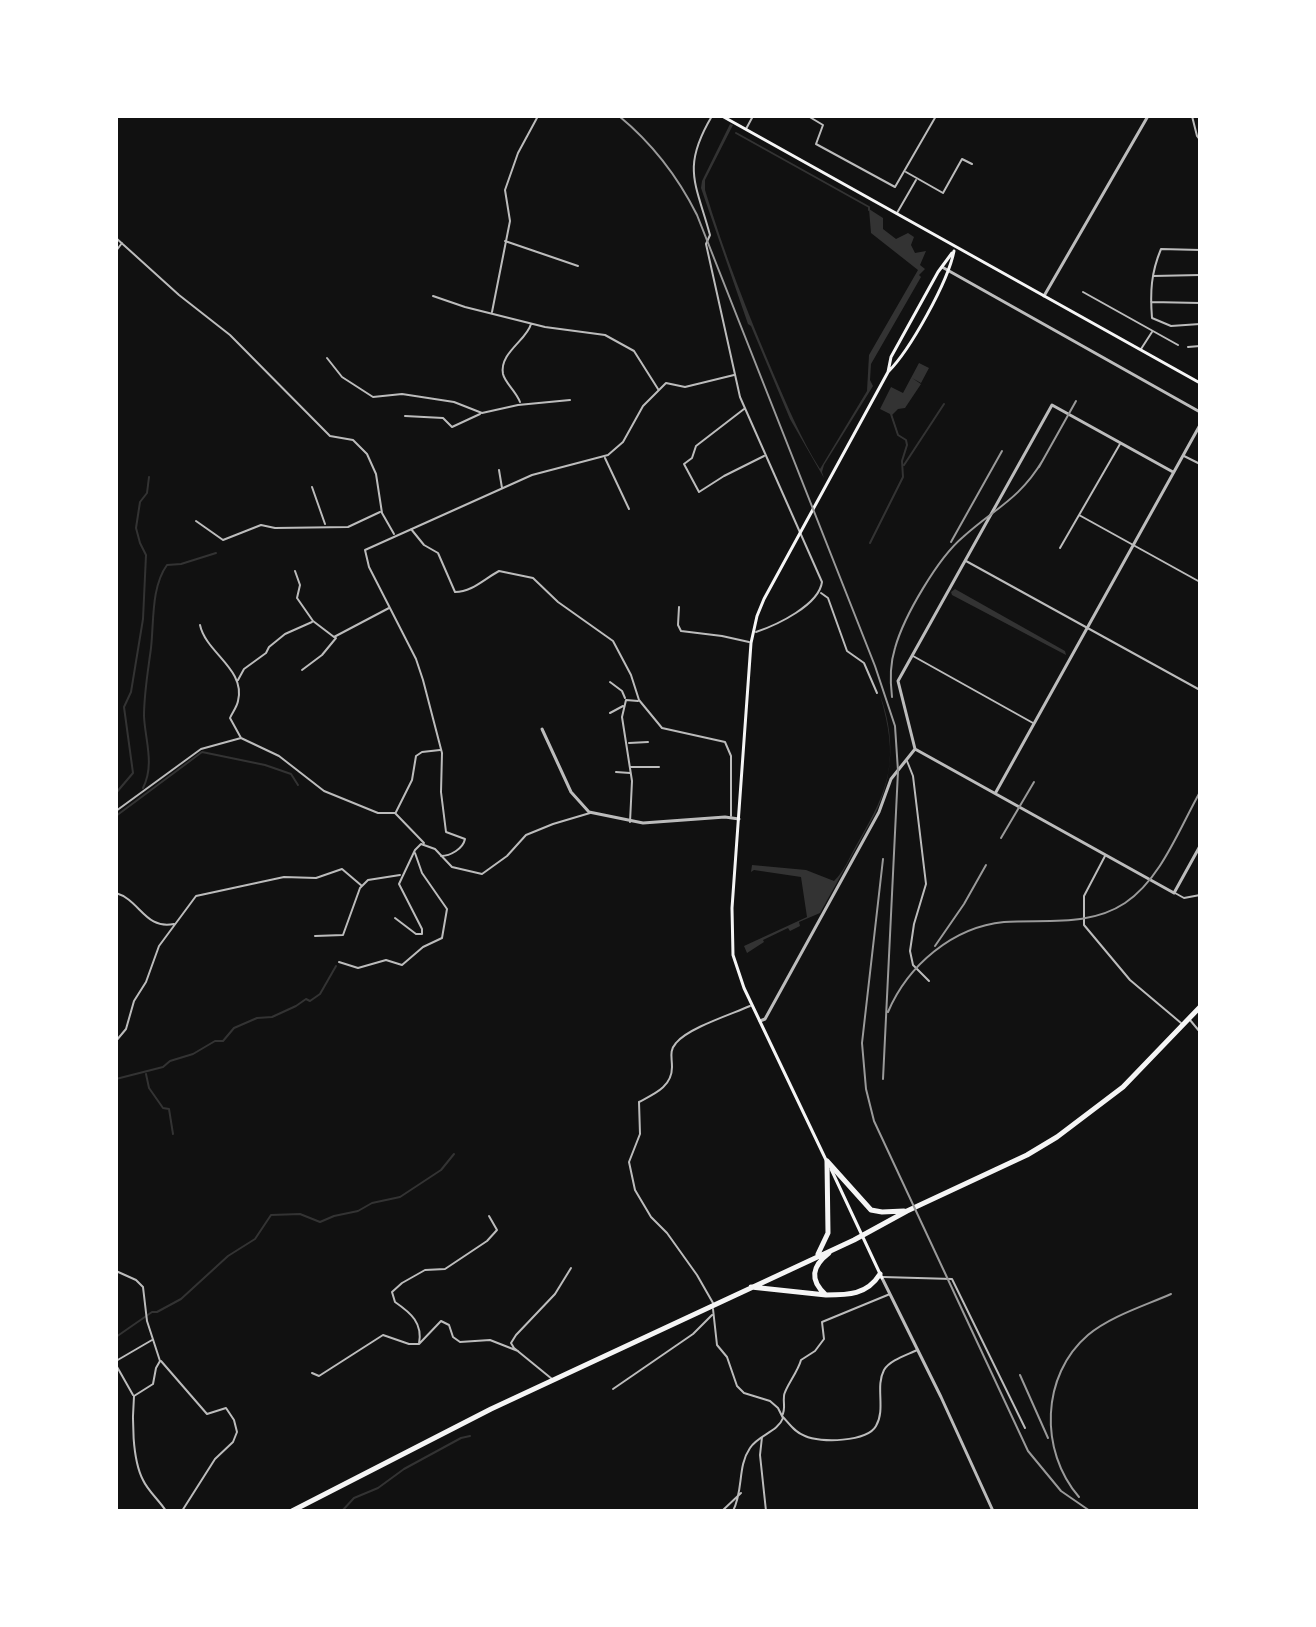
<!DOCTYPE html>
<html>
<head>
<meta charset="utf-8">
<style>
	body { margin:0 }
	#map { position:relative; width:1316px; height:1627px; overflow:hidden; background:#111; font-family:"Alegreya Sans",sans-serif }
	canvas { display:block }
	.frame { position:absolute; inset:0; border:118px solid #fff; pointer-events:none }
</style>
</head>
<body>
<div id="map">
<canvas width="1316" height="1627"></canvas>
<div class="frame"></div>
</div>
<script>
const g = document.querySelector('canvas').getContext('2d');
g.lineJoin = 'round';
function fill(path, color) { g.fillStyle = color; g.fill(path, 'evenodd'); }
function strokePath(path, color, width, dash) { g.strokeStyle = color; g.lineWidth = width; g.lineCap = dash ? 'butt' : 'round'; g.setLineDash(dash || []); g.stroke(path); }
const water = new Path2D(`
	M730,124L733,125L705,180V190C724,253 748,314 774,375C788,407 801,439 820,469L867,391L869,355L918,270L871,233L869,209L883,218V229L896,239L908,233L914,237L911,245L915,253L926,251L920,265L925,269L919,275L921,277L871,364L870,380L873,386L824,465L822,472L824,478L790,419L751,326L748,324L701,188L702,181Z
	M919,363L929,368L921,383L912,378L921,384L905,408L898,409L892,415L880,409L891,387L903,393Z
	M955,589L1065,651L1066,655L952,595L951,592Z
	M880,695C895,735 894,775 875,814L820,913L799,922L800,926L790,931L788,928L763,940L764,942L747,953L744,946L807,917L801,877L754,870L751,872L752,865L806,870L834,881C844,872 850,856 857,844C891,786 899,760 880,695Z`);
const stream = new Path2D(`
	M736,133L869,207V210
	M904,465L944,404
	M870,543L903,477L902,461L907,445L906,440L898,435L891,414
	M143,788C155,764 145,740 144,716C144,693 148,671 151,648C154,622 151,587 167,565L181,564L216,553
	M116,793L133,773L124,707L131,692L143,619L146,555L140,543L136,528L140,502L147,493L149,477
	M116,816L202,752L265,765L291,774L298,785
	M146,1074L149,1088L163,1108L169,1109L173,1134
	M116,1079L163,1067L170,1061L193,1054L215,1041H223L234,1028L257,1018L272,1017L296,1006L306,999L310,1001L320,994L336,966
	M116,1337L152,1312H157L181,1299L228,1256L255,1239L271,1215L300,1214L320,1222L334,1216L358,1211L372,1203L400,1197L441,1170L454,1154
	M342,1511L354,1498L378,1488L404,1469L461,1438L470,1436`);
const minor = new Path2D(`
	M712,116C681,168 696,183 710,235L706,244L740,397L822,582C819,605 777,625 756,632
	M808,116L823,125L816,144L895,187L936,116
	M1192,116L1197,136L1200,140
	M746,129L753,116
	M906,172L943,193L962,159L972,164
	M897,213L916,180
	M116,238L179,295L230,335L330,436L353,440L367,454L376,474L382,513L394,534
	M505,241L578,266
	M1200,250L1161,249C1151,273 1150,292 1152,318L1171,326L1200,324
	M116,251L122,243
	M1153,276L1200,275
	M1083,292L1178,345
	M433,296L465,307L545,327L605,335L634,351L658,389
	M1151,302L1200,303
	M492,312L510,221L505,190L518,153L538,116
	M1188,347L1200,346
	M1141,349L1152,332
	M327,358L342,377L373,397L402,394L454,402L482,413L518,405L570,400
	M520,402C516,391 505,383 503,374C499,353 527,340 531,324
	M744,409L696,446L692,458L684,464L699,492L724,476L764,456
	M405,416L443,418L452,427L480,414
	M1184,456L1200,464
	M605,458L629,509
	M499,470L502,488
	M312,487L325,524
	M1079,515L1200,582
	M196,521L223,540L261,525L275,528L348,527L380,512
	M411,529L424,545L438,553L455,592C472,592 484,579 499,571L533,578L558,602L613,641L631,675L639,700L662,728L725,742L731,756V816
	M1060,548L1120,444
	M966,561L1200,690
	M295,571L300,585L297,598L313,621L334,637L389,608
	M821,593L828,598L847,651L864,663L877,693
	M679,607L678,625L681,631L722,636L749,642
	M200,625C206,653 246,669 238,701C237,707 232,713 230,718L241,738
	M913,656L1033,723
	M302,670L322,655L336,638
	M238,680L244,669L266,653L269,647L285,634L312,622
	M610,682L622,691L625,698
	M610,713L623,706
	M629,743L648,742
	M907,761L913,776L926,884L914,924L910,951L913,965L929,981
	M631,767H659
	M616,772L630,773
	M116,811L201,749L241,738L279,756L324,791L378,813H395L424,843
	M396,812L412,780L416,756L422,752L440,750
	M630,822L632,781L622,717L626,700L638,701
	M441,856C450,856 463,849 465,839L446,832L441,792L442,753L423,680L416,659L369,567L365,550L532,475L608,455L623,442L643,406L666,383L685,387L734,375
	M1105,856L1084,896V925L1130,980L1181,1023
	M116,893C140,900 145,930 174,924
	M1175,893L1184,898L1200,895
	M395,918L416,934H422V929L399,884L415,850L421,844L435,849L452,867L482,874L507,856L526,835L553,824L590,813
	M315,936L343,935L360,888L368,880L400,875
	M339,962L358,968L386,960L402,965L423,947L442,938L447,909L422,873L415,853
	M1190,1020L1200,1032
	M116,1041L126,1029L134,1001L146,982L159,946L196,896L284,877L316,878L342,869L362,886
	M116,1271L136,1280L143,1287L147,1321L160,1361L156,1368L153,1384L134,1396C132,1418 132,1459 143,1480C148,1491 159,1500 166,1511
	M883,1277L952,1279L1025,1428
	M890,1294L822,1322L824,1339L815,1351L801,1360C798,1372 784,1389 784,1396C783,1405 786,1408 782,1416C789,1423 794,1432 805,1436C820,1443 867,1442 876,1426C886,1409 875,1387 884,1370C890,1360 907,1355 917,1350
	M713,1303L697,1275L667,1233L651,1217L635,1190L629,1162L640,1134L639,1102C654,1094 672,1087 672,1067C672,1057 669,1051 676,1043C688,1028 732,1014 750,1006
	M713,1309L717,1345L727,1357L737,1386L744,1393L770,1401L778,1408L783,1418C778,1432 758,1435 750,1448C737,1467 744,1489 733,1511
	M419,1344C423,1323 411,1313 395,1302L392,1292L402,1283L425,1270L445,1269L487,1241L497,1230L489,1216
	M116,1361L152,1340
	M161,1361L207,1414L226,1408L234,1420L237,1432L233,1442L215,1459L182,1511
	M116,1365L133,1395
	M312,1373L319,1376L383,1335L409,1344H419L441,1321L449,1325L453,1337L460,1342L490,1340L518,1351
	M552,1379L514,1348L511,1343L516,1335L555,1294L571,1268
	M613,1389L693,1334L712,1315
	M762,1437L760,1455L766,1511
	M722,1511L741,1493`);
const tertiary = new Path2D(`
	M942,267L1200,412
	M1044,296L1148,116
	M1173,472L1052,405L898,681L915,749L1174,893L1200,846
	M542,729L571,792L589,812L643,823L725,817L739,819
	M996,792L1200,425
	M760,1021L765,1019L879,812L891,779L915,749
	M882,1278L941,1397L993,1511`);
const secondary = new Path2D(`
	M722,116L1200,383
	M888,372L891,357L938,272L952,253
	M827,1162L744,988L733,955L732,908L751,643L757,616L764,599L888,372C910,350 948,282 954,251
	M831,1169L882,1278`);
const trunk = new Path2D(`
	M827,1161L871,1210L882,1212L904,1211
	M818,1254L828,1233L827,1162
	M751,1287L826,1295C809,1280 812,1266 829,1253
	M826,1295C848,1295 867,1295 880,1274
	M292,1511L491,1409L854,1240L907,1211L1027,1155L1057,1137L1123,1087L1200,1007`);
const rail = new Path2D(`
	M619,116C653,144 677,175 697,215L875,666L895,726L898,771L883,1079
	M1039,467L1076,401
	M951,542L1002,451
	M892,697C890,681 890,664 895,648C904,616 938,558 963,537C995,508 1019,500 1043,460
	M1001,838L1034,782
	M883,859L862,1043L866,1089L874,1121L1028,1451L1061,1491L1090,1511
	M935,946L964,904L986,865
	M888,1012C908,965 953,927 1004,922C1045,919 1089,927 1125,903C1161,879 1179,829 1200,792
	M1020,1375L1048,1438
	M1079,1497C1039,1451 1041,1375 1088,1335C1111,1316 1144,1306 1171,1294`);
fill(water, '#333');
strokePath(stream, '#333', 2);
strokePath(minor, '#bcbcbc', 2);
strokePath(tertiary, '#bcbcbc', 3);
strokePath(secondary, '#f5f5f5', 3);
strokePath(trunk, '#f5f5f5', 5);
strokePath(rail, '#9a9a9a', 2);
</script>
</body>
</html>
